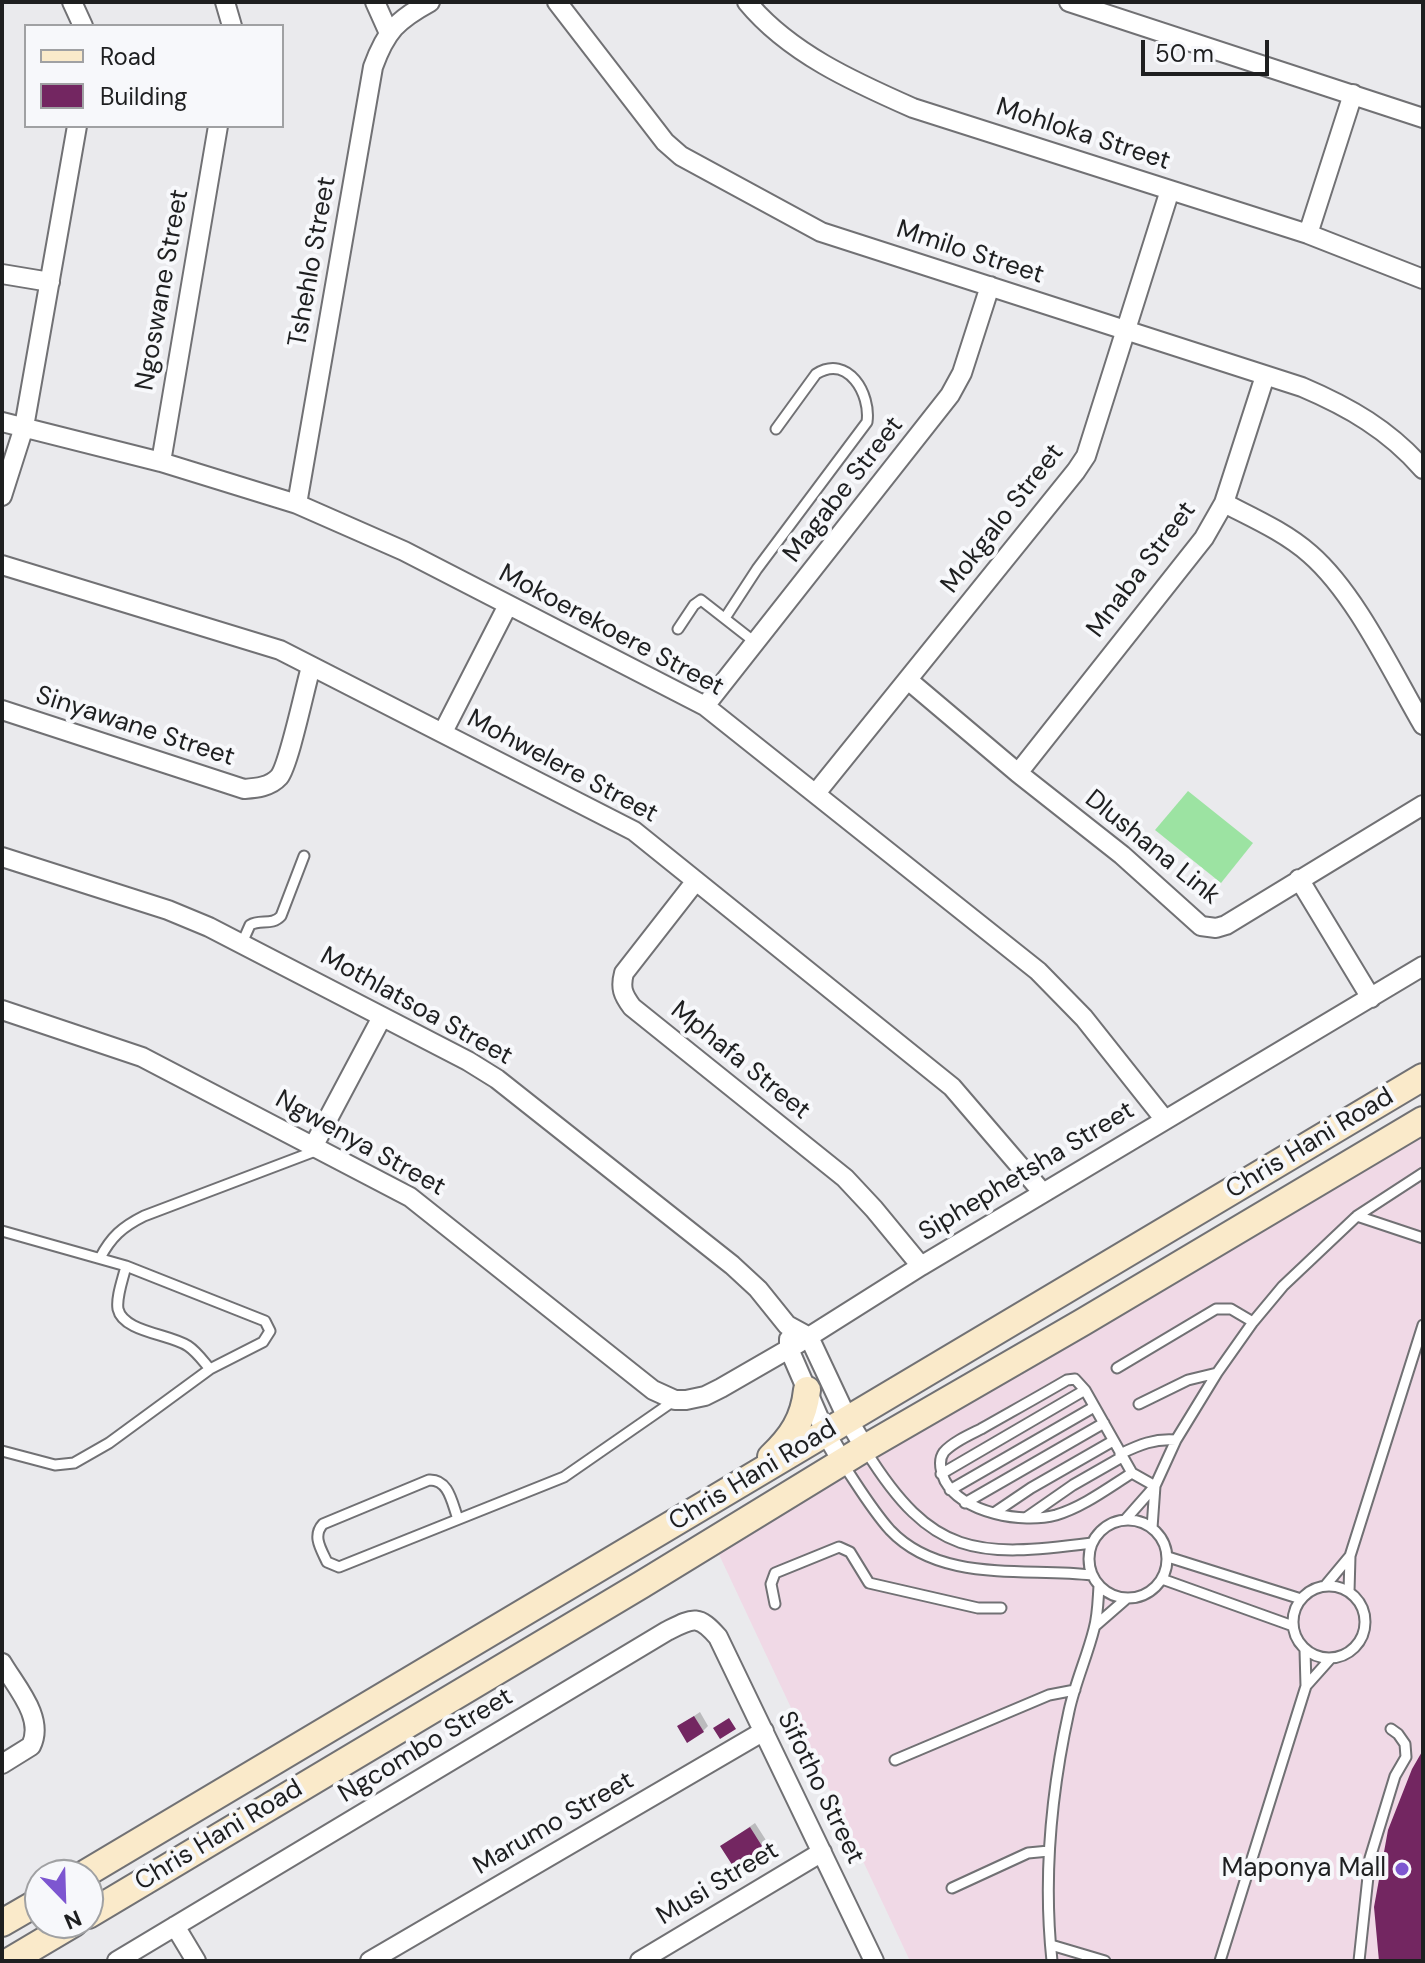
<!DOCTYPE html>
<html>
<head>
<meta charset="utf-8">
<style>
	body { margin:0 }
	#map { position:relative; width:1425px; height:1963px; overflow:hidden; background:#eaeaed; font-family:"DM Sans",sans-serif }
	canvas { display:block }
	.frame { position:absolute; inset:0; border:4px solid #1e1f20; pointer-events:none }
	.legend { position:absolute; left:24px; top:24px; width:260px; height:104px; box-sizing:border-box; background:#f7f8fb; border:2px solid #a0a1a3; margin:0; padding:10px 14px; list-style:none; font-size:24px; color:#1e1f20 }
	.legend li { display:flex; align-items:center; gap:16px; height:40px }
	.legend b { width:40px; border:2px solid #a0a1a3 }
	.north { position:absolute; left:24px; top:1859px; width:80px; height:80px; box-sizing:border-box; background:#f7f8fb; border:2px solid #a0a1a3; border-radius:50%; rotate:157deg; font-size:22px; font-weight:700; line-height:32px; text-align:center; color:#1e1f20 }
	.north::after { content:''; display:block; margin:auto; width:28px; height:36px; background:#7d56d0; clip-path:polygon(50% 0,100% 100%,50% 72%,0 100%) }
	.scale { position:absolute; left:1141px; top:40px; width:128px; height:36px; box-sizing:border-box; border:4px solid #1e1f20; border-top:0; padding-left:10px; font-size:24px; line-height:28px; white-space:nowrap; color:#1e1f20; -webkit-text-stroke:6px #f7f8fb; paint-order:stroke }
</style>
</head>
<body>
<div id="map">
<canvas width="1425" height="1963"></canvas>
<div class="frame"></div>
<ul class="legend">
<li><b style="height:10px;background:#faeaca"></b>Road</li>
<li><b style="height:22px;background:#732661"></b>Building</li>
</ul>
<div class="north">N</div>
<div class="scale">50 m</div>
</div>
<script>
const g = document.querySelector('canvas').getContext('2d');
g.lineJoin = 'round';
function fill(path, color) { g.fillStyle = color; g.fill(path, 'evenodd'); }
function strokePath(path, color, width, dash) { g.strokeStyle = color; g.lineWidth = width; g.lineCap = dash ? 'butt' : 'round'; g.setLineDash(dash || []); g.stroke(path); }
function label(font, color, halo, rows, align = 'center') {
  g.font = font + ' "DM Sans",sans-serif'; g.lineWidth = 8; g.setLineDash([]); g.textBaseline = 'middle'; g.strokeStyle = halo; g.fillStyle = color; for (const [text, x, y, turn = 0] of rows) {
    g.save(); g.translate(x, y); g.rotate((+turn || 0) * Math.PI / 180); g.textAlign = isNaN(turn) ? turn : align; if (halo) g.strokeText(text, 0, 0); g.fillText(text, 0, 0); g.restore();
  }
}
const commercial = new Path2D(`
	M1423,1123V1961H910L715,1546Z`);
const green = new Path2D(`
	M1188,791L1253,843L1221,883L1155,830Z`);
const shadow = new Path2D(`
	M700,1712L708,1726L703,1731L685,1722Z
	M755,1823L771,1848L766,1853L722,1846Z`);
const building = new Path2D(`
	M694,1716L704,1732L687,1743L677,1726Z
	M729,1718L736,1729L720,1739L713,1728Z
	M1423,1750V1961H1379L1374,1907L1388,1830L1412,1769Z
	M750,1827L767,1854L738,1874L720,1846Z`);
const lane = new Path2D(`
	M725,618L757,569L867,422C871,394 848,354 816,374L776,429
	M678,629L694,605L701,600L756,643
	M242,943L250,925C260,919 272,926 281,916L304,856
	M1357,1216L1423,1238
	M2,1231L126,1266C123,1279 116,1297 118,1309C123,1332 170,1334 188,1346C197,1352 203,1361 210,1369L109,1443L74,1463L55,1465L2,1451
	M100,1258C111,1237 122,1227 144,1216L318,1150
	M126,1266L265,1321L270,1331L263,1342L210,1369
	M1117,1368L1216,1309H1231L1253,1322
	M1139,1404L1188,1380L1217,1373
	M866,1451C932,1557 976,1558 1092,1543
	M1120,1454C1139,1445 1155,1438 1176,1440
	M843,1464C858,1486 872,1510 890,1530C941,1584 1026,1567 1092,1575
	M1132,1473C1108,1488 1083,1507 1056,1515C1022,1524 963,1513 945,1481C941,1472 938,1460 944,1452C953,1442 969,1435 981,1429C1009,1413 1038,1397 1067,1380L1075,1379L1085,1390L1132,1473L1155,1486
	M941,1474L1085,1390
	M950,1490L1094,1407
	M965,1503L1104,1423
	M994,1513L1031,1488L1113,1441
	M1027,1517L1073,1485L1122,1457
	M458,1519C452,1503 449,1479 429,1480L323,1524C312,1536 321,1549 327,1562L339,1567L564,1477L675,1400
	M1089 1559a39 39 0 1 1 78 0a39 39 0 1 1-78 0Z
	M1125,1520L1155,1486L1176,1440L1217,1373L1253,1322L1283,1286L1357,1216L1423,1173
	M1152,1528L1155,1486
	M1168,1557L1301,1599
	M1162,1579L1293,1626
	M1325,1586L1350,1556
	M1293 1622a36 36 0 1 1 72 0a36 36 0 1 1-72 0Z
	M1349,1592L1350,1556L1423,1325
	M775,1604L771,1584L775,1573L839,1547L850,1552L869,1583L978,1608H1001
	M1095,1626L1126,1599
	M1306,1686L1331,1658
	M895,1760L1049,1695L1075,1690
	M952,1888L1028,1853L1049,1851
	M1051,1945L1105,1961
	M1052,1961C1043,1877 1051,1793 1069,1711C1075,1683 1087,1657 1094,1629C1098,1615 1098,1600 1099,1586
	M1220,1961L1306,1686L1305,1650
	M1359,1961L1370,1858L1395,1776L1406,1757L1405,1744L1398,1734L1391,1729`);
const street = new Path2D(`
	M72,2L83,26
	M225,2L232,26
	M375,2L388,31
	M557,2L665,142L681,156L821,232L1302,387C1349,407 1389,430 1423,469
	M747,2C789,53 854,82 913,108L1308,234L1423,279
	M1069,2L1423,118
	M1308,234L1353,94
	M2,274L50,282
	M2,422L161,462L297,504L404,551L705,706L1038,971L1084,1018L1165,1120
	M161,462L218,126
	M2,496L24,427L77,126
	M1224,503C1253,518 1285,532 1310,554C1356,594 1392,672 1423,725
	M297,504L373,67C386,31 397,20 430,2
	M2,565L280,650L634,831L952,1087L1043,1193
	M908,680L1018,773L1122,855L1201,926L1216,928L1226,925L1423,805
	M705,706L950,395L962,373L990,286
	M2,710L244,789C256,788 270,787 279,777C289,765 305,687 311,667
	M443,732L508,605
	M1018,773L1204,538L1224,503L1265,376
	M816,793L1076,471L1086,456L1170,190
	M2,857L168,910L209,927L468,1061L497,1079L732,1265L758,1289L787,1325L809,1337L848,1420L865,1448
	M1299,879L1371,998
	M695,882L624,973C620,988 623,995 632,1007L845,1178L874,1209L921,1266
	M2,1010L142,1057L410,1197L653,1390L675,1400H686L705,1396L721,1388L799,1343L921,1266L1423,966
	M314,1145L382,1017
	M789,1339V1349L826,1434L843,1463
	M2,1663C16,1687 45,1718 31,1746L2,1764
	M175,1926L196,1961
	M117,1961L667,1631C693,1618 698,1614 718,1637L874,1961
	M370,1961L764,1731
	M640,1961L822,1852`);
const secondary = new Path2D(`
	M771,1457C792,1437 804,1419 807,1390
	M83,1875L1423,1077
	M88,1915L641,1585L865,1448L1083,1322L1423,1120
	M2,1923L40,1901
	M10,1961L74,1923`);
const markers = [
	[1402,1869,8,"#7d56d0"]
];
const streetNames = [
	["Mohloka Street",1083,135,18],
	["Mmilo Street",970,253,18],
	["Tshehlo Street",313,262,-80],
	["Ngoswane Street",163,290,-80],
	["Magabe Street",844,490,-52],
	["Mokgalo Street",1003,519,-52],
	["Mnaba Street",1142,570,-53],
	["Mokoerekoere Street",611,631,28],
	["Sinyawane Street",135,727,18],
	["Mohwelere Street",562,767,28],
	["Dlushana Link",1152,848,39],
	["Mothlatsoa Street",416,1007,29],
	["Mphafa Street",740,1061,39],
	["Ngwenya Street",360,1144,29],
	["Chris Hani Road",1310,1144,-31],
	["Siphephetsha Street",1027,1172,-31],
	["Chris Hani Road",753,1476,-31],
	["Ngcombo Street",426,1746,-31],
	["Sifotho Street",820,1788,64],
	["Marumo Street",554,1824,-30],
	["Chris Hani Road",219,1836,-31],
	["Musi Street",718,1884,-31]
];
const poiNames = [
	["Maponya Mall",1386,1869]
];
fill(commercial, '#f0d9e6');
fill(green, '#9ce3a2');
fill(shadow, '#0003');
fill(building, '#732661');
strokePath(lane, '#717174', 13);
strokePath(street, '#717174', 22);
strokePath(secondary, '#717174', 30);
strokePath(lane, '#fff', 9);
strokePath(street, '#fff', 18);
strokePath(secondary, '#faeaca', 26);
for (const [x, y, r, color] of markers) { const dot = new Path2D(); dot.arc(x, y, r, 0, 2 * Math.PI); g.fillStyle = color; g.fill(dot); strokePath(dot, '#f7f8fb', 3); }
label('26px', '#1e1f20', '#f7f8fb', streetNames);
label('26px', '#1e1f20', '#f7f8fb', poiNames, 'right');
</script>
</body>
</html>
